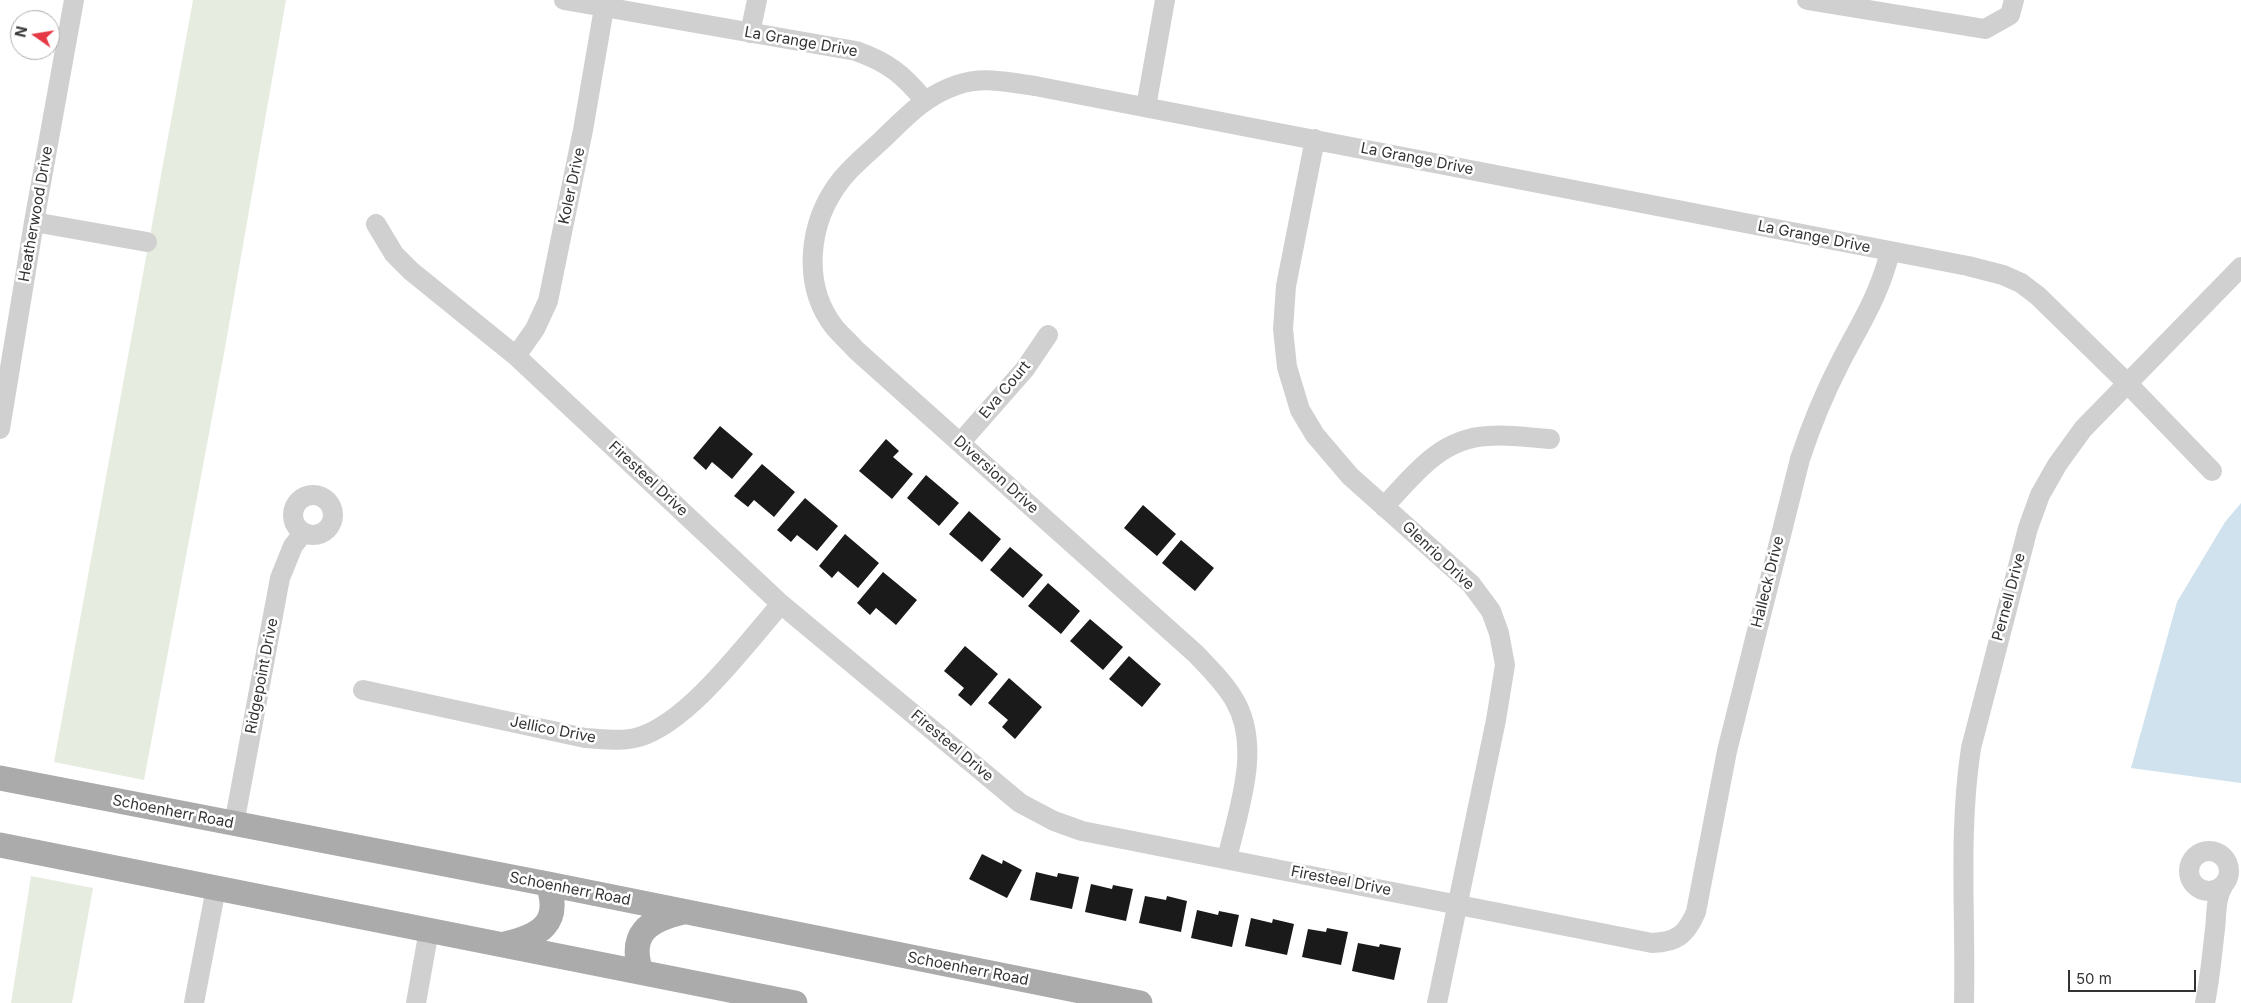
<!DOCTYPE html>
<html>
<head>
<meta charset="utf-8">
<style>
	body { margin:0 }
	#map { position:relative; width:2241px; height:1003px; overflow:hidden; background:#fff; font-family:Inter,sans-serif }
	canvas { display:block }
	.north { position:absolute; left:10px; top:10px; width:50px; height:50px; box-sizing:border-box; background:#fff; border:1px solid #adadad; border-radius:50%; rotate:283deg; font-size:14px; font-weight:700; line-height:20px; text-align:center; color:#333 }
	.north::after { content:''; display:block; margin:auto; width:18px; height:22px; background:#e63946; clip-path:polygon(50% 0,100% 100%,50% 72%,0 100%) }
	.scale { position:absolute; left:2068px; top:970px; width:128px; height:22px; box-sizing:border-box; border:2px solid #333; border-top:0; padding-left:6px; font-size:15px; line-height:18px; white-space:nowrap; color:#333; -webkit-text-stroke:4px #fff; paint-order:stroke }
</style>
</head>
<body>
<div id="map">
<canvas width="2241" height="1003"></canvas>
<div class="north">N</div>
<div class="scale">50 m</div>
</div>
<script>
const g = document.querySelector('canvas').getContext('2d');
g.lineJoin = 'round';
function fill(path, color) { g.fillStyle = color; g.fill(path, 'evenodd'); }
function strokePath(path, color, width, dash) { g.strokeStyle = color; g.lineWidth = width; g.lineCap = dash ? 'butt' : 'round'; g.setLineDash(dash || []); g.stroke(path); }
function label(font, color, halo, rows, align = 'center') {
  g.font = font + ' Inter,sans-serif'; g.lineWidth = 5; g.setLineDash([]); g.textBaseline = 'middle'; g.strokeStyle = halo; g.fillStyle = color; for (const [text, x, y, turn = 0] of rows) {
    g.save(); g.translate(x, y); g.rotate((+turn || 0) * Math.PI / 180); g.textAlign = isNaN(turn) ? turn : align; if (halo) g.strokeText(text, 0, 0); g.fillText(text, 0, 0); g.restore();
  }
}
const green = new Path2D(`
	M193,0H286L223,359L144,780L54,762Z
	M31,876L93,888L72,1003H11Z`);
const water = new Path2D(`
	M2241,503V783L2131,768L2177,602L2225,522Z`);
const building = new Path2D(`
	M720,426L753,454L732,479L712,462L706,470L693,458Z
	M886,439L899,451L893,457L913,474L892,499L859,471Z
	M762,464L795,492L774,517L754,500L748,507L734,496Z
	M926,475L959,503L939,526L907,498Z
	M805,498L838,526L817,551L797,535L791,542L777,530Z
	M1143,505L1176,534L1157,556L1124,528Z
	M969,511L1001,539L982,562L949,534Z
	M845,534L879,563L858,588L838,571L832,578L819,566Z
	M1181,540L1214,568L1195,591L1162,563Z
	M1010,547L1043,575L1023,598L990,570Z
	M883,572L917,600L896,625L876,608L870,615L857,603Z
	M1048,583L1080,611L1061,634L1028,606Z
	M1090,619L1123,647L1103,670L1070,641Z
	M965,646L998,674L971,706L958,695L964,688L944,671Z
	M1129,656L1161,684L1142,707L1109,679Z
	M1009,678L1042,707L1015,739L1002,727L1008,720L988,703Z
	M982,854L1002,864L1003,860L1022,870L1007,898L969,879Z
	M1036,872L1057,877L1058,873L1079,877L1072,909L1030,900Z
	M1091,884L1112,889L1113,885L1133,889L1126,921L1085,912Z
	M1145,896L1166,900L1167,896L1187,901L1181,932L1139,923Z
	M1197,910L1218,915L1219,911L1239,915L1232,947L1191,938Z
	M1251,918L1272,923L1273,919L1294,924L1287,955L1245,946Z
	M1327,928L1348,932L1341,965L1302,957L1308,929L1326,932Z
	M1358,943L1379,947L1380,944L1401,948L1394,980L1352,971Z`);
const minor = new Path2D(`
	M564,0L856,51C887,62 903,74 924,100
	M1807,0L1985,29L2010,15L2014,0
	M750,33L757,0
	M1146,107L1165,0
	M1315,139L1286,286L1283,329L1287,367L1300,410L1315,435L1350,476L1471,584L1491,611L1499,633L1505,665L1496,720L1437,1003
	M34,222L147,242
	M376,224L394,254L411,271L516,356L781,604L1020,803L1054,821L1082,831L1652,943C1677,942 1686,935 1696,912L1727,751L1800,459C1811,426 1824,394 1840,363C1860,324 1879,296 1890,252
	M516,356L535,329L548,301L583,130L604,8
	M0,429L34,222L74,0
	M960,443L1025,369L1048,335
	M293 515a20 20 0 1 1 40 0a20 20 0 1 1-40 0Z
	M1384,507C1414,474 1441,438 1488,436C1509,434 1530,438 1550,439
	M363,690L585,738C603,739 622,742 639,737C689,722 746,644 781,604
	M234,824L280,578L293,546L303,533
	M2189 871a20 20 0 1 1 40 0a20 20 0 1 1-40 0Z
	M1227,859C1238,810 1262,748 1235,701C1225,683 1210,669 1196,654L856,350C850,343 842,336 835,328C801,285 808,222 841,180C852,166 868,153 881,141C905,118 924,96 957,85C983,76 1009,82 1035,86L1968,266L2003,275L2021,283L2038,296L2126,382L2212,471
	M194,1003L216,888
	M416,1003L429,930
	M1964,1003C1966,918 1958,833 1971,748L2028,528L2040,495L2057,465L2083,429L2241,267
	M2205,1003C2210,979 2212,954 2215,929C2217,912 2215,899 2224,884`);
const major = new Path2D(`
	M0,778L548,884L1140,1003
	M0,845L795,1003
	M505,944C539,936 562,924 548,884
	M641,972C628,933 649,920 683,912`);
const streetNames = [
	["La Grange Drive",801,42,10],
	["La Grange Drive",1417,159,11],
	["Koler Drive",572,186,-78],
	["Heatherwood Drive",36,214,-80],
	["La Grange Drive",1814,237,11],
	["Eva Court",1005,390,-50],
	["Diversion Drive",996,475,42],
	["Firesteel Drive",648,479,43],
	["Glenrio Drive",1438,556,43],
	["Halleck Drive",1768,582,-76],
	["Pernell Drive",2009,597,-75],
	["Ridgepoint Drive",262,676,-79],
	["Jellico Drive",553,730,11],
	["Firesteel Drive",952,746,40],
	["Schoenherr Road",173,812,11],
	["Firesteel Drive",1341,881,11],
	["Schoenherr Road",570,889,11],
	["Schoenherr Road",968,969,11]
];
fill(green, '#e6ecdf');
fill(water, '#cfe2ee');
fill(building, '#1a1a1a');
strokePath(minor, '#d0d0d0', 20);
strokePath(major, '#ababab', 25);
label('15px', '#333', '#fff', streetNames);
</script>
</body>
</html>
